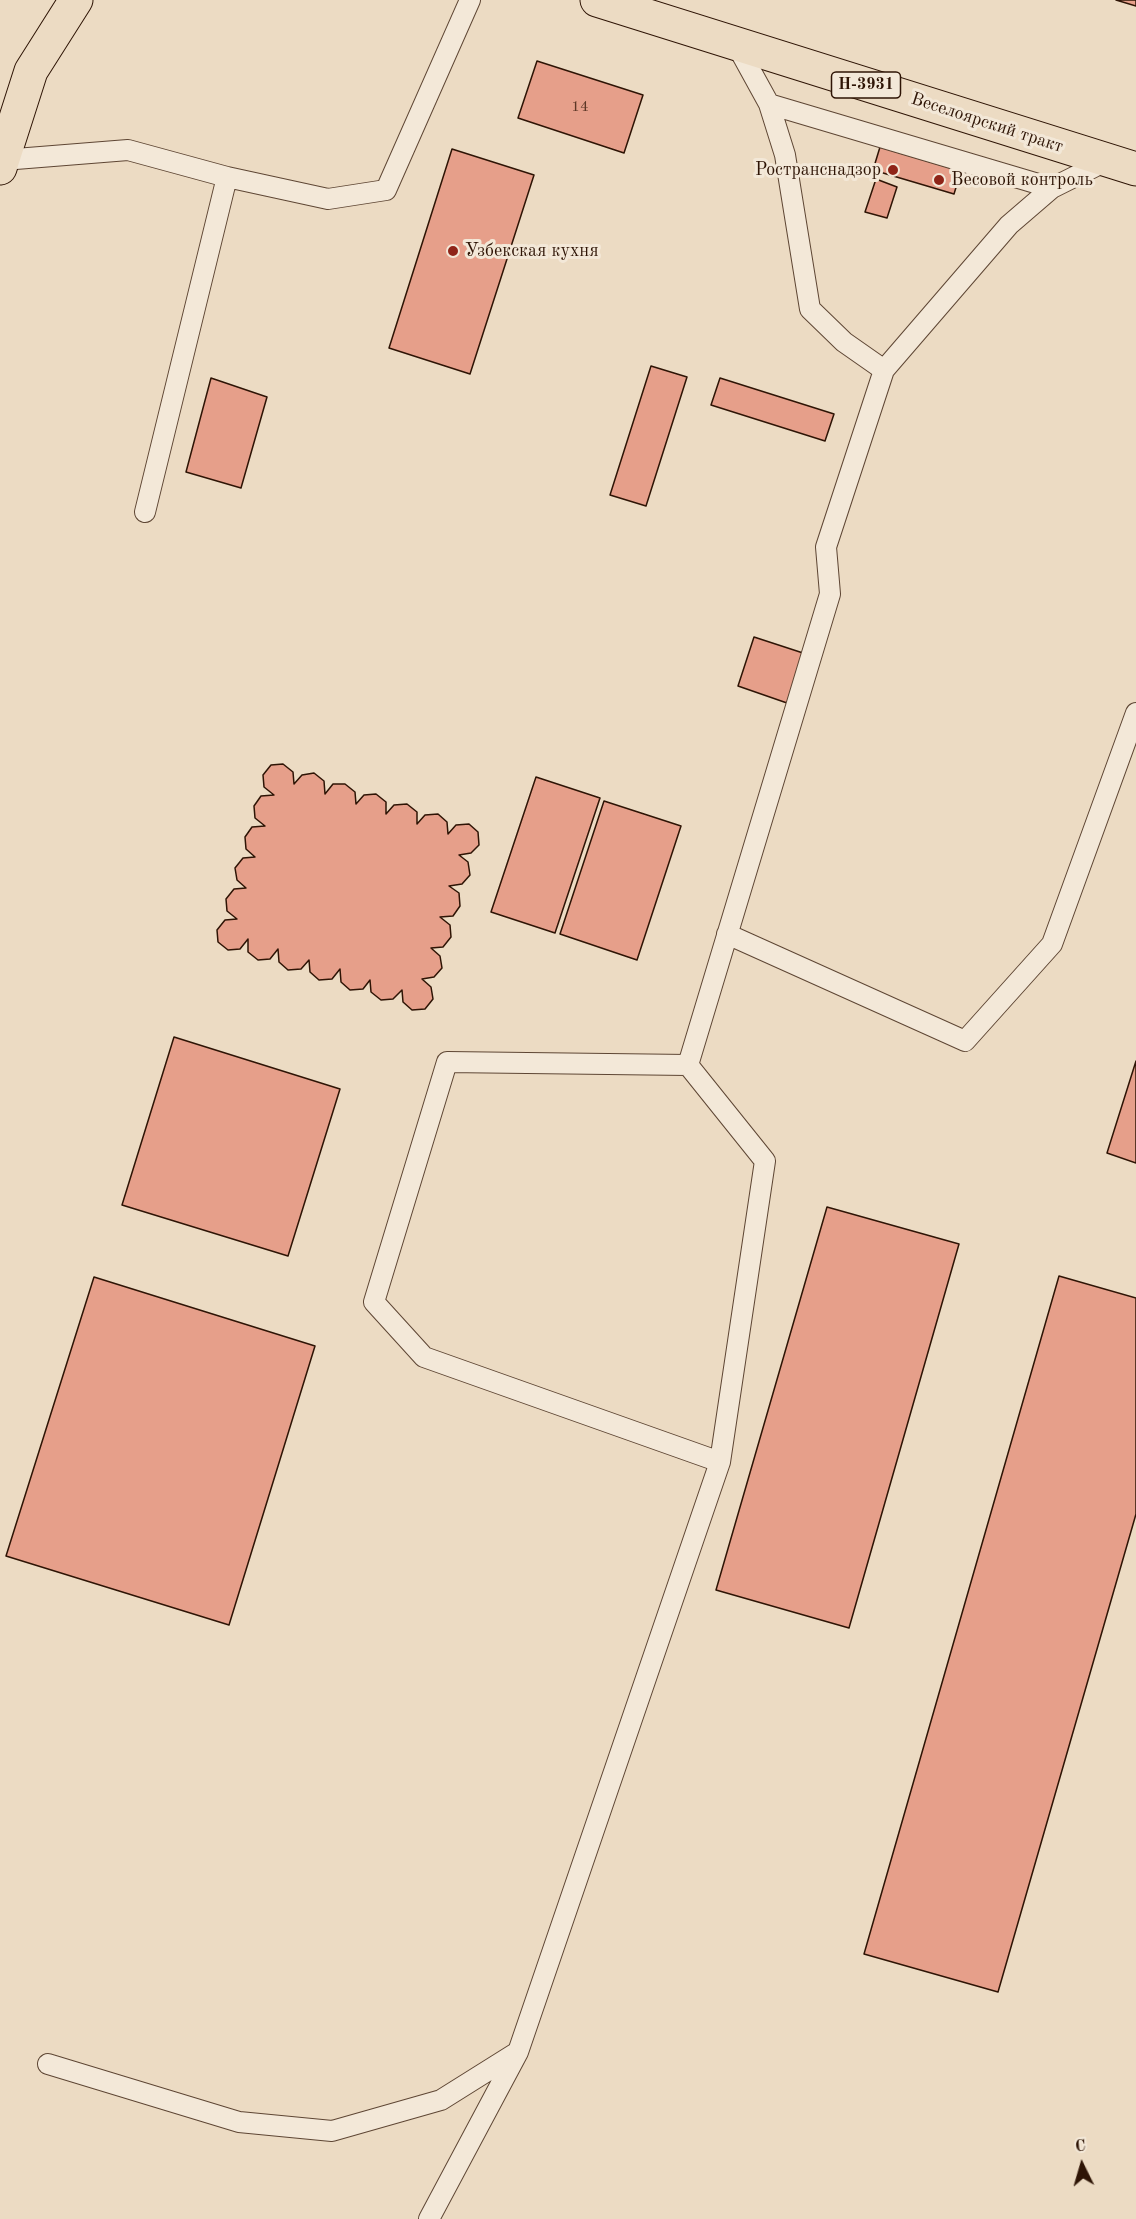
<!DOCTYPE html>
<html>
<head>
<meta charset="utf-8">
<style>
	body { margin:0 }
	#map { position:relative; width:1136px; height:2219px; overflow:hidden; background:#ecdbc3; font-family:"Old Standard TT",serif }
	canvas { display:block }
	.north { position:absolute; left:1052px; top:2135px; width:60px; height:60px; -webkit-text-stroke:4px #f3e8d8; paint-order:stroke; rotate:355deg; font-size:16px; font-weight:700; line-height:24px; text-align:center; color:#2e1405 }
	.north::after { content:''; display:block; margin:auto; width:21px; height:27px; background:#2e1405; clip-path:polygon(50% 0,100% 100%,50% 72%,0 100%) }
</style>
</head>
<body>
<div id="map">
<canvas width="1136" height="2219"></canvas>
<div class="north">С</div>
</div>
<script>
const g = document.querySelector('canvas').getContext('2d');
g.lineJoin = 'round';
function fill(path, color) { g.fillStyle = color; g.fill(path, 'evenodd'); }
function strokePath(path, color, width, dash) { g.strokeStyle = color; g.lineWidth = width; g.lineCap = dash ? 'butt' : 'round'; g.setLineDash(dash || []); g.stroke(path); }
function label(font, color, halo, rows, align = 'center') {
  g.font = font + ' "Old Standard TT",serif'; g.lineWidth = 6; g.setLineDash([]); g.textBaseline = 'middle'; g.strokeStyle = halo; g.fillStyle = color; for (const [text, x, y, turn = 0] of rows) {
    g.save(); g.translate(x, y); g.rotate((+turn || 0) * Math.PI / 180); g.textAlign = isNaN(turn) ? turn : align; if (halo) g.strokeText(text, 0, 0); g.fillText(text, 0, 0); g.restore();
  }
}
const building = new Path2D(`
	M1116,0H1136V6Z
	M537,61L643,95L624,153L518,118Z
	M880,147L961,171L954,194L873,170Z
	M452,149L534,175L470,374L389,348Z
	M876,179L897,187L887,218L865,212Z
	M651,366L687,377L646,506L610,495Z
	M211,378L267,397L241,488L186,472Z
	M720,378L834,414L825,441L711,405Z
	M754,637L803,653L787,703L738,686Z
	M283,764L293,772L294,784L302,775L314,773L324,781L325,794L333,784H345L355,792L356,804L364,795L376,794L386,802V814L394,805L407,804L417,812V824L425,815L438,814L447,822L448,834L456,825L469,824L478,832L479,845L471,853L459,855L468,862L470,875L462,884L449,886L459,893L460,906L453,916L440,917L450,925L451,937L443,947L431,948L440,956L442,968L434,977L422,979L431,987L433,999L425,1009L412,1010L403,1002L402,990L393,999L381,1000L371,992L370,980L363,989L350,990L341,982L340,969L332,979L319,980L310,972L309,960L301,969L288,970L279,962L278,949L270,959L258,960L248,952V939L240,949L228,950L218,942L217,930L225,920L237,919L227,911L226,899L234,889L246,888L237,880L235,868L243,858L255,857L246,849L245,837L252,827L265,826L255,818L254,806L261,796L274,795L264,787L263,775L271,765Z
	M536,777L600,798L555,933L491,912Z
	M604,801L681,826L637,960L560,934Z
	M174,1037L340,1089L288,1256L122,1205Z
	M1136,1061V1163L1107,1153Z
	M827,1207L959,1244L849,1628L716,1590Z
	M1059,1276L1136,1298V1514L998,1992L864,1954Z
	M94,1277L315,1346L229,1625L6,1556Z`);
const lane = new Path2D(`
	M736,44L769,104L785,155L810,309L844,342L884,370
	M769,104L1052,188
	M3,160L128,150L227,177
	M145,512L227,177L328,199L386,190L470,0
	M727,934L965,1041L1052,944L1136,713
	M688,1065L765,1161L720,1462L424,1357L374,1302L447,1062L688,1065L830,594L826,547L884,370L1009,225L1052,188L1106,161
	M48,2064L239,2122L332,2131L441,2100L516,2053
	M429,2219L518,2052L720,1462`);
const highway = new Path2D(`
	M597,0L1136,169
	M0,168L31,71L76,0`);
const markers = [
	[893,170,6,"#8f2418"],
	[939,180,6,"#8f2418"],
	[453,251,6,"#8f2418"]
];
const numberNames = [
	["14",580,107]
];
const shields = [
	[866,85,69]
];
const shieldNames = [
	["Н-3931",866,85]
];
const streetNames = [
	["Веселоярский тракт",987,123,18]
];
const poiNames = [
	["Ространснадзор",881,170,"right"],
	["Весовой контроль",951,180],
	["Узбекская кухня",465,251]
];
fill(building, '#e69f8a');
strokePath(building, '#2e1405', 1.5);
strokePath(lane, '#5e4634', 22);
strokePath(highway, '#2e1405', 35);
strokePath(lane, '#f3e8d8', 20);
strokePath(highway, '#ecdbc3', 33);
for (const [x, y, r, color] of markers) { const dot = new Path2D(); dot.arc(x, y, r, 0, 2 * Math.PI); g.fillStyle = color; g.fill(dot); strokePath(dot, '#f3e8d8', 2); }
label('15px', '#5c3726', null, numberNames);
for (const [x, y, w] of shields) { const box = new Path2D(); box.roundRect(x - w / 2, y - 13, w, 26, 4.5); g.fillStyle = '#f3e8d8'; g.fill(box); strokePath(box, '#2e1405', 1.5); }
label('bold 16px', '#2e1405', null, shieldNames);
label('18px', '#2e1405', '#f3e8d8', streetNames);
label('18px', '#2e1405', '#f3e8d8', poiNames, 'left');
</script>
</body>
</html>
